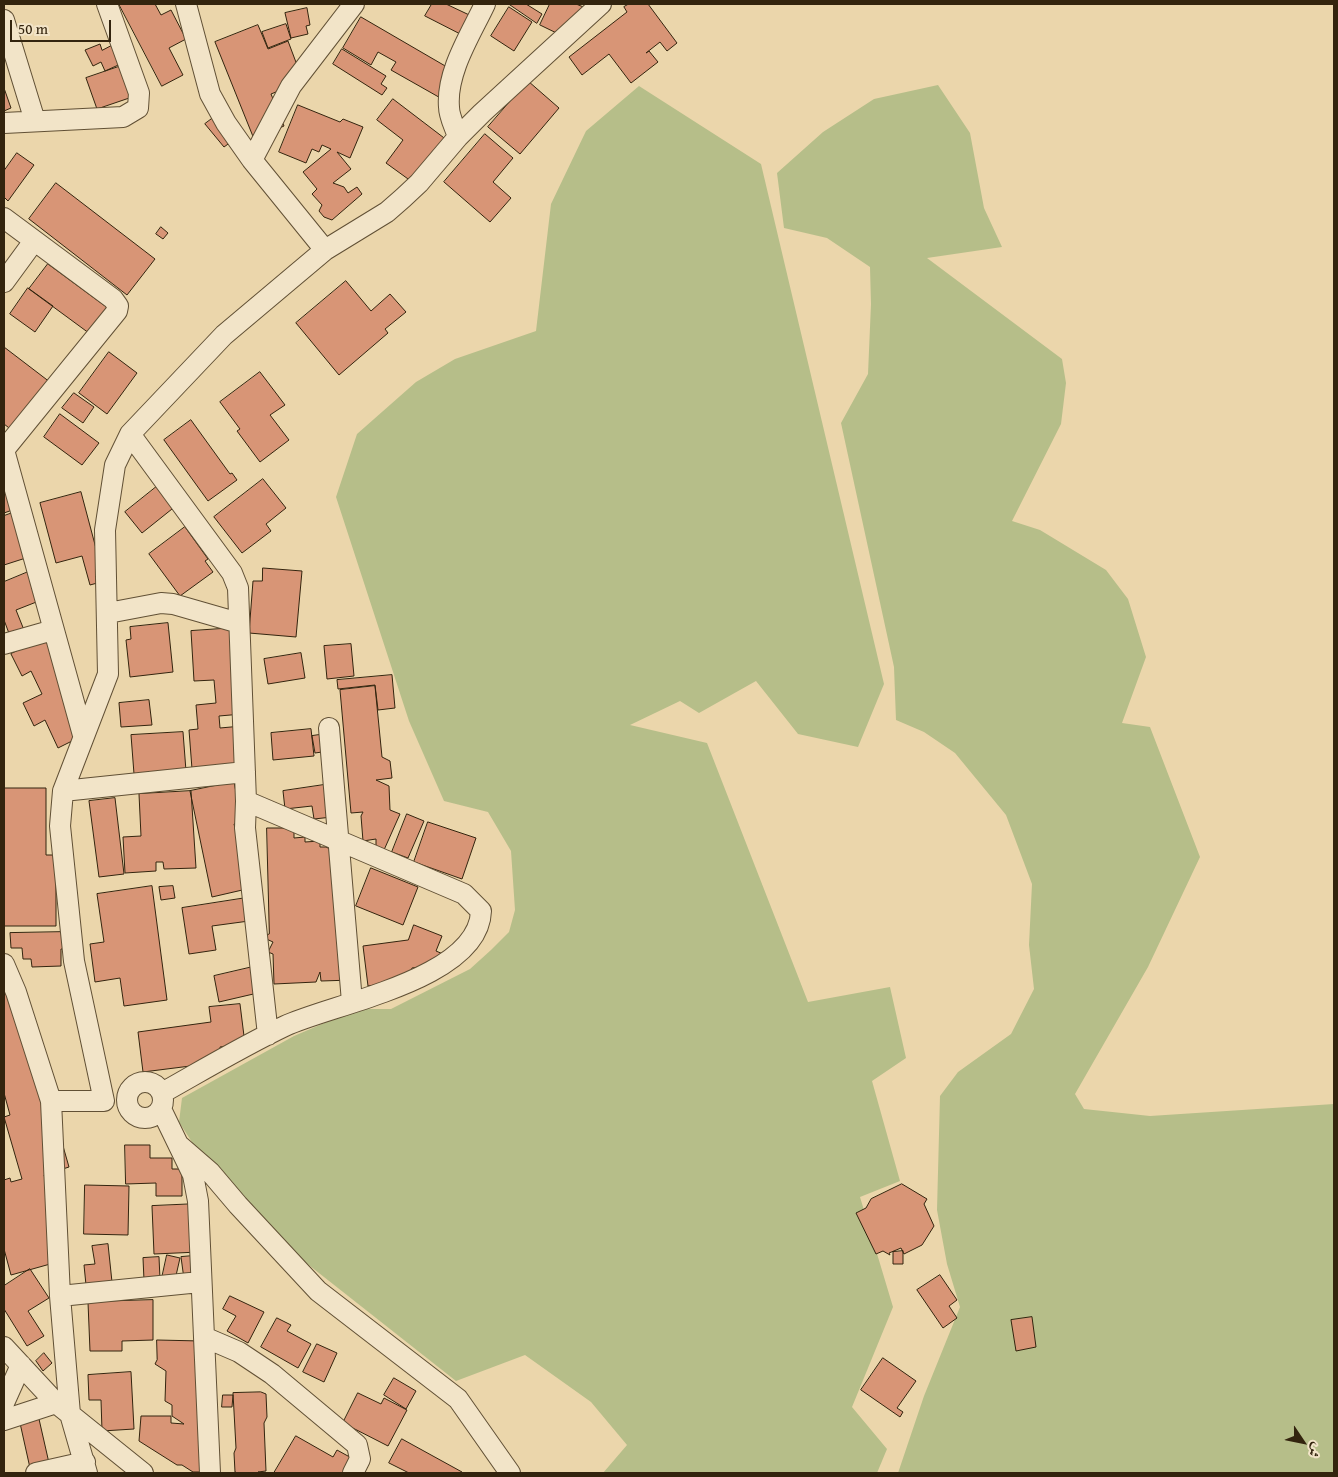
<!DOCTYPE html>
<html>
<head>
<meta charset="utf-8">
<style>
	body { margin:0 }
	#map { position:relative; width:1338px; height:1477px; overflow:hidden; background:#ebd6ab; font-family:"Gentium Book Plus",Amiri,serif }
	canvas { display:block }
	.frame { position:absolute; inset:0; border:5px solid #33240e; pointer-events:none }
	.north { position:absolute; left:1278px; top:1417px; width:50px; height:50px; -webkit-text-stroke:4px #f2e4c8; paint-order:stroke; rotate:124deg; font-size:14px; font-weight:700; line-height:20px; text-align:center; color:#33240e }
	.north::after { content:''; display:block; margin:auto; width:18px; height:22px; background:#33240e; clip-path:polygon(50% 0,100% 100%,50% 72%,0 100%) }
	.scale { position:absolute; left:10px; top:20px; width:101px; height:22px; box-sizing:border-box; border:2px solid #33240e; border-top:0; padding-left:6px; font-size:15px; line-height:18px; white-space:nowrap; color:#33240e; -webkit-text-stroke:4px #f2e4c8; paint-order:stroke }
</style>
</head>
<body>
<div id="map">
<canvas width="1338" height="1477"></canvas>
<div class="frame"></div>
<div class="north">ش</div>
<div class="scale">50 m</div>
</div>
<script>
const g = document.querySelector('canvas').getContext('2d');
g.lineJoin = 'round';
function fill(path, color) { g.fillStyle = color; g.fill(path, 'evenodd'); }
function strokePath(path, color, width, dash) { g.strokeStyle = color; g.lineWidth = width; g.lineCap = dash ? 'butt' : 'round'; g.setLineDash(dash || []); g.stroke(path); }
const green = new Path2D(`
	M938,85L970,133L984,208L1002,247L927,258L1062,359L1066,383L1061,424L1012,521L1040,530L1106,570L1128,599L1146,657L1122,723L1150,727L1200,857L1148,967L1075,1094L1084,1109L1150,1116L1334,1104V1473H898L924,1396L960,1307L947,1264L937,1210L940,1096L958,1072L1011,1034L1034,989L1029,945L1032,884L1006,815L955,753L924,732L896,720L894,667L841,423L868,374L871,304L870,267L827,238L784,228L777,173L823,132L874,99Z
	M639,86L761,164L884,684L858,747L798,734L756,681L699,713L680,701L630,725L707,743L808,1002L890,987L906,1058L872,1081L900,1181L860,1197L893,1307L852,1407L887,1449L877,1473H603L627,1445L591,1402L525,1355L456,1381L291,1251L199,1153L179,1122L182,1098L294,1036L357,1009H391L470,969L491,950L509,932L515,910L511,851L488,812L444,801L409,721L336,497L357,434L416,382L455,359L536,331L551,204L586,131Z`);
const building = new Path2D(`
	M119,4H155L161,15L171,10L186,39L169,48L183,75L162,86Z
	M432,4H446L482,21L472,40L425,16Z
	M509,4H526L542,14L537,23Z
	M550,4H576L586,8L571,40L540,25Z
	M629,4H648L677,43L667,51L660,42L646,53L649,51L658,62L631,83L609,54L582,75L569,57L627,12L624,7Z
	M509,7L532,22L514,51L491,36Z
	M307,8L310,25L306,26L308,34L291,38L285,13Z
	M361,17L459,74L444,100L391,70L396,62L378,52L371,65L343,48Z
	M286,24L291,39L268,48L262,32Z
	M258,25L268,49L288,41L303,81L271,94L284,126L254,139L215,42Z
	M117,43L125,62L105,71L101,62L93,66L85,50L100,44L102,50Z
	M342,49L386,76L381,84L387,88L382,95L333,64Z
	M130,63L141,94L97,109L86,78Z
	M528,81L559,108L520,154L488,127Z
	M4,88L11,108L4,111Z
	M393,99L452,144L415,184L386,163L403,140L377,120Z
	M298,105L340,122L343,119L363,127L350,158L337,152L351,169L333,183L344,187L348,193L357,187L362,194L332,220L324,217L319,211L322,205L312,194L317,189L303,172L331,149L322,145L319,152L312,149L306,163L279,152Z
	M217,115L235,139L224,147L205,124Z
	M485,134L513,158L493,182L511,198L490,222L444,182Z
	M17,153L34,165L8,201L4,197V171Z
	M56,183L155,259L127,295L29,219Z
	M161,227L168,233L163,239L156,234Z
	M48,264L116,314L97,339L29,289Z
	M346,281L371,311L390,294L406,312L385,329L388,333L339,375L296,323Z
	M28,288L53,306L35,332L10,314Z
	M4,347L59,389L22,438L4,424Z
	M109,352L137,373L107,414L79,393Z
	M260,372L285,405L270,415L289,440L260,462L237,431L240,429L220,402Z
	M74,393L94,407L83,423L62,408Z
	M60,414L99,443L82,465L44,437Z
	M191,420L230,474L232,473L237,480L208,501L164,440Z
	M4,464L18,508L4,513Z
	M263,479L286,508L266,524L271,531L242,553L214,517Z
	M160,484L177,505L142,533L125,512Z
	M81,492L98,556L108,580L90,585L82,556L56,563L40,503Z
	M18,511L32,556L4,565V516Z
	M185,527L208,559L205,561L213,572L180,596L149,554Z
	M263,568L302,571L296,637L249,633L253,581H262Z
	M33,570L44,599L16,610L24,630L10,636L4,620V582Z
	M168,623L173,672L130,677L126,640L131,639L130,627Z
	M235,628L242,714L219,716L220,728L242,726L245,765L192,769L189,730L198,729L196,705L216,703L214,680L194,681L191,631Z
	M49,636L82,736L58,748L45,720L34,726L23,703L42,694L31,671L22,676L11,654Z
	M351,644L354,676L327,679L324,646Z
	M301,653L305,678L268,684L264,659Z
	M392,675L395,708L378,710L375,685L338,689L337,680Z
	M375,686L382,757L390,761L392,778L376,780L389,786L390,810L400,814L384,850L376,846V839L363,841L361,816L363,812L351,813L340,690Z
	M149,700L152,725L121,727L119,703Z
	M311,729L314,756L273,760L271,733Z
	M183,732L186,771L134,774L131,735Z
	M326,734L329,751L315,753L312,736Z
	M234,782L242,822L234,824L251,888L212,897L190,791Z
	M337,783L341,816L314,819L312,806L285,809L283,791Z
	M4,788H46V855H56V926H4Z
	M191,791L196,868L164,869L163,862H156V871L125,873L123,837L141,836L139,794Z
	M115,798L124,874L99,877L89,801Z
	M407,814L424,821L408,858L392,852Z
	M428,822L476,838L462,879L414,862Z
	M267,828H286L294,831V838L305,837V842L320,841V847H326L344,856L352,980L321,981L320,972L316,982L274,984L273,954L268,952L273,942L262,937L269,934Z
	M371,868L418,887L403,925L356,906Z
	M152,886L167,1000L124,1006L120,978L95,982L90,944L104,942L97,894Z
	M173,886L175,898L161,900L159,887Z
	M246,898L249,921L212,926L216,950L189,954L182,908Z
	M414,925L442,936L436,951L443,954L440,964L412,968L411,971L383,984L368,986L363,946L408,940Z
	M65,932V949H61V966L32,967L31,959H23L22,948H11L10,933Z
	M257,966L262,992L219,1002L214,976Z
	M18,989L69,1167L44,1175L68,1259L11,1275L4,1249V1180L10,1178L11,1182L22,1179L4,1117L10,1115L4,1093V993Z
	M240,1004L245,1044L220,1047L222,1062L143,1072L138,1032L211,1022L209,1007Z
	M125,1145H150V1158H172V1169H182V1196H156V1183L126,1184Z
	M902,1184L927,1199L924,1204L934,1226L922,1245L904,1254L901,1248L889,1253L890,1255L883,1251L876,1254L856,1213L866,1208L871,1199Z
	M85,1185L129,1186L128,1235L84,1234Z
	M197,1204L199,1252L154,1254L152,1206Z
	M108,1244L112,1282L86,1285L84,1265L95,1264L92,1246Z
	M903,1251V1264H893V1252Z
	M167,1255L180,1258L175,1280L162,1278Z
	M193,1256L196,1277L184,1279L181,1257Z
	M159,1257L160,1279L144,1280L143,1258Z
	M30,1269L49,1298L28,1311L44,1336L27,1346L4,1309V1286Z
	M940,1275L957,1300L949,1306L957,1318L943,1328L917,1290Z
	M230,1296L264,1312L248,1343L227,1331L236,1316L223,1309Z
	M153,1300V1340L122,1341V1351H90L88,1302Z
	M1032,1317L1036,1347L1016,1351L1011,1320Z
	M277,1318L291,1325L287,1331L311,1344L298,1368L261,1347Z
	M157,1340L201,1341L209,1472H193L182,1465H177L139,1441L141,1416H171V1423L184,1424L172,1416V1405L165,1401L166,1371L155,1364L157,1360Z
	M317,1344L337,1353L324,1382L303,1372Z
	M44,1353L52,1363L43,1371L36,1361Z
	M883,1358L916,1381L897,1408L903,1412L900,1417L861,1390Z
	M131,1372L134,1429L102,1431L101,1400H89L88,1375Z
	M394,1378L416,1391L406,1409L384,1395Z
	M261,1392L266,1394L267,1417L264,1423L266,1471L258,1472L262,1473H238L235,1472L234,1453L236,1448L233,1393Z
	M358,1393L381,1404L384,1398L407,1410L388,1446L343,1423Z
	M223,1395H233L232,1407H222Z
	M39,1419L49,1463L30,1468L20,1423Z
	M296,1436L333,1457L337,1450L357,1461L350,1473H274Z
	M402,1439L462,1472L461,1473H409L389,1463Z`);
const minor = new Path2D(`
	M186,4L210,94L226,123L252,160
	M4,20L35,121
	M4,123L123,117L138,108L139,93L107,4
	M458,137C455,127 449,117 449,107C446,72 471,34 485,4
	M4,218L113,299L118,306L117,311L4,450
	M325,250L252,160L291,86L354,4
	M4,282L34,241
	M130,434L232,573L238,588L246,801L245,828L268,1035
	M4,450L83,735
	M108,613L161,603L173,604L239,623
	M4,644L53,630
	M329,728L352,1002
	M63,791L245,772
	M4,964L16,992L51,1101L60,1296L70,1414L87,1473
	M127 1100a18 18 0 1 1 36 0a18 18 0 1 1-36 0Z
	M162,1093C203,1070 243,1046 285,1026C335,1003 479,979 481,911L464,894L246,801
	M51,1101H104L74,961L60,826L63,791L108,674L105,530L115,465L130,434L224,335L325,250L387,212L403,198L419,183L458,137L482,113L601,4
	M161,1109L193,1175L198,1201L210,1473
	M180,1146L210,1172L238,1205L318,1291L458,1399L510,1473
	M60,1296L200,1282
	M204,1337L239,1352L272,1374L357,1445L360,1459L353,1473
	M4,1347L56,1403L143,1473
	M4,1403L21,1365
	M4,1420L56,1403
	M36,1473L85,1462`);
fill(green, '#b6be89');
fill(building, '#d89576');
strokePath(building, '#33240e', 1);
strokePath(minor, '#615035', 22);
strokePath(minor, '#f2e4c8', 20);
</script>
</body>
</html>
